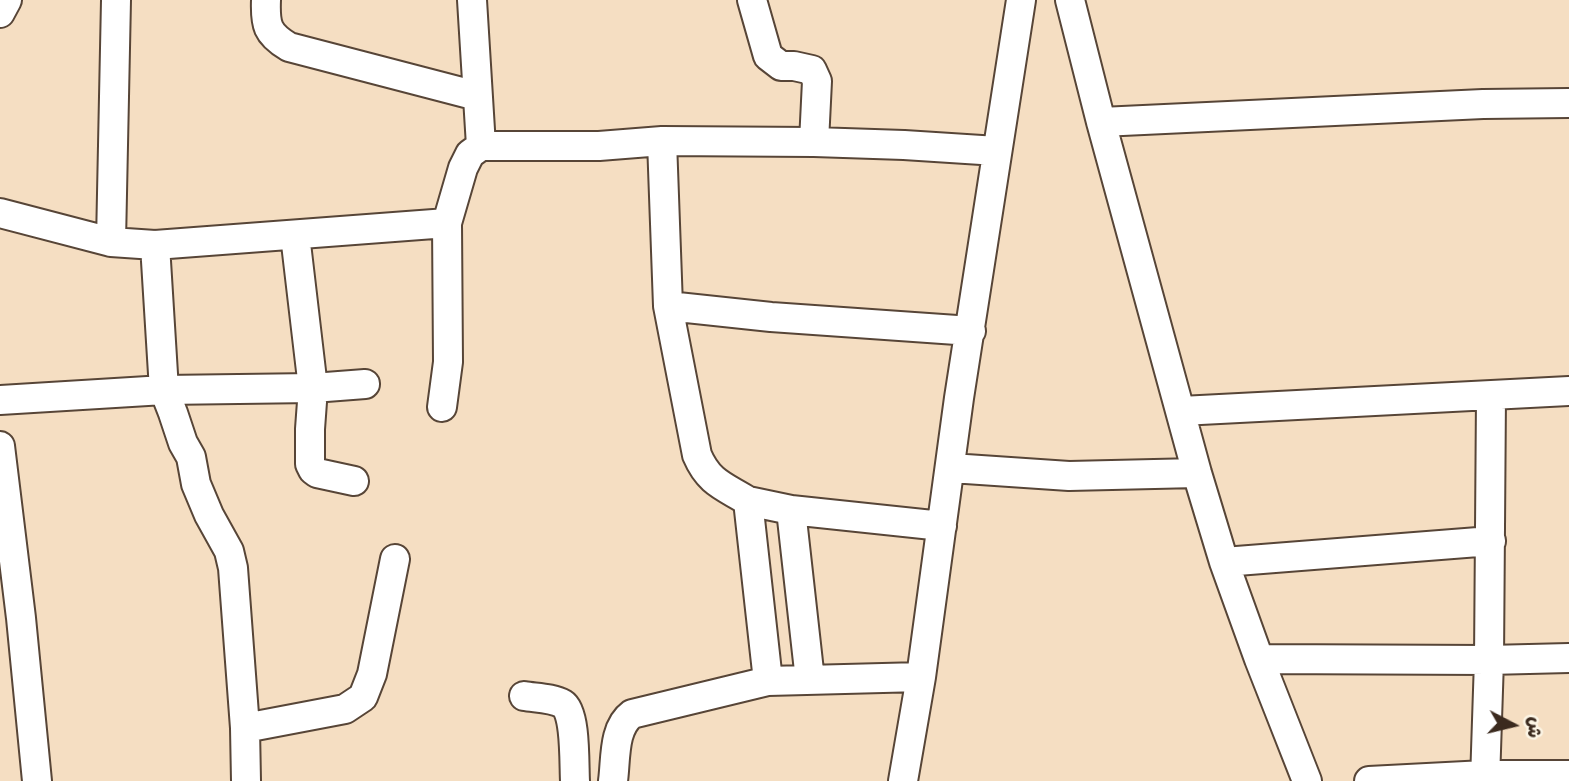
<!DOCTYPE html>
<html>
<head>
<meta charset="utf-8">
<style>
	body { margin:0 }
	#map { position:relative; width:1569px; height:781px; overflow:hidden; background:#f5dec2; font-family:"Architects Daughter","Playpen Sans Arabic",sans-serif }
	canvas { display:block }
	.north { position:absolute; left:1478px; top:690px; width:70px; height:70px; -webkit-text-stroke:5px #fcf5e5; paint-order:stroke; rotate:97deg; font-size:19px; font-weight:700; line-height:28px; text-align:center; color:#3b2a1e }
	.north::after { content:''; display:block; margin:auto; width:24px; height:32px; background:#3b2a1e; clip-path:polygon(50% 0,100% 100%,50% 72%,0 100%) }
</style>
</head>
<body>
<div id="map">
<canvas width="1569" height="781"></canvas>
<div class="north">ش</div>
</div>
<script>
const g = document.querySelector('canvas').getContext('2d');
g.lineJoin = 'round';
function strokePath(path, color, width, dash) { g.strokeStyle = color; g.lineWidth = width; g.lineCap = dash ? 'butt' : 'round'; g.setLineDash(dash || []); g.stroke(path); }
const minor = new Path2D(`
	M266,0C265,25 267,34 289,47L477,96
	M752,0L768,56L781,66H794L812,70L817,81L814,142
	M1070,0L1101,122L1197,473L1224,562L1259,659L1307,781
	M0,13L7,0
	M1101,122L1483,104L1569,103
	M662,141L668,306L697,455C709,483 724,486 748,501L768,681L921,677
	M481,146H599L662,141L814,142L904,145L997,151
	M0,213L111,242L155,245L447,223
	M295,235L313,388L310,429V464L313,470L317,473L354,481
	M111,242L116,0
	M155,245L164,390L173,413L183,443L191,457L196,484L209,515L229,551L233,568L245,728L246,781
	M668,306L771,317L971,331
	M0,400L164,390L313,388L365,384
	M442,407L448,362L447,223L463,168L470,154L481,146L472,0
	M1181,411L1569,391
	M0,446L21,618L37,781
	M951,468L1069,476L1197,473
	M748,501L791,510L942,526
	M791,510L810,680
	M1224,562L1491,541
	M1259,659L1489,660L1569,658
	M524,696C536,698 553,698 563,704C576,712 574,765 575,781
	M245,728L345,709L363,697L372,674L395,559
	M613,781C616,759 613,728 632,714L768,681
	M903,781L921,677L959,398L1021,0
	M1369,781L1485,775H1569
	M1485,781L1489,660L1491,396`);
strokePath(minor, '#574537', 32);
strokePath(minor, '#fff', 28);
</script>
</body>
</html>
